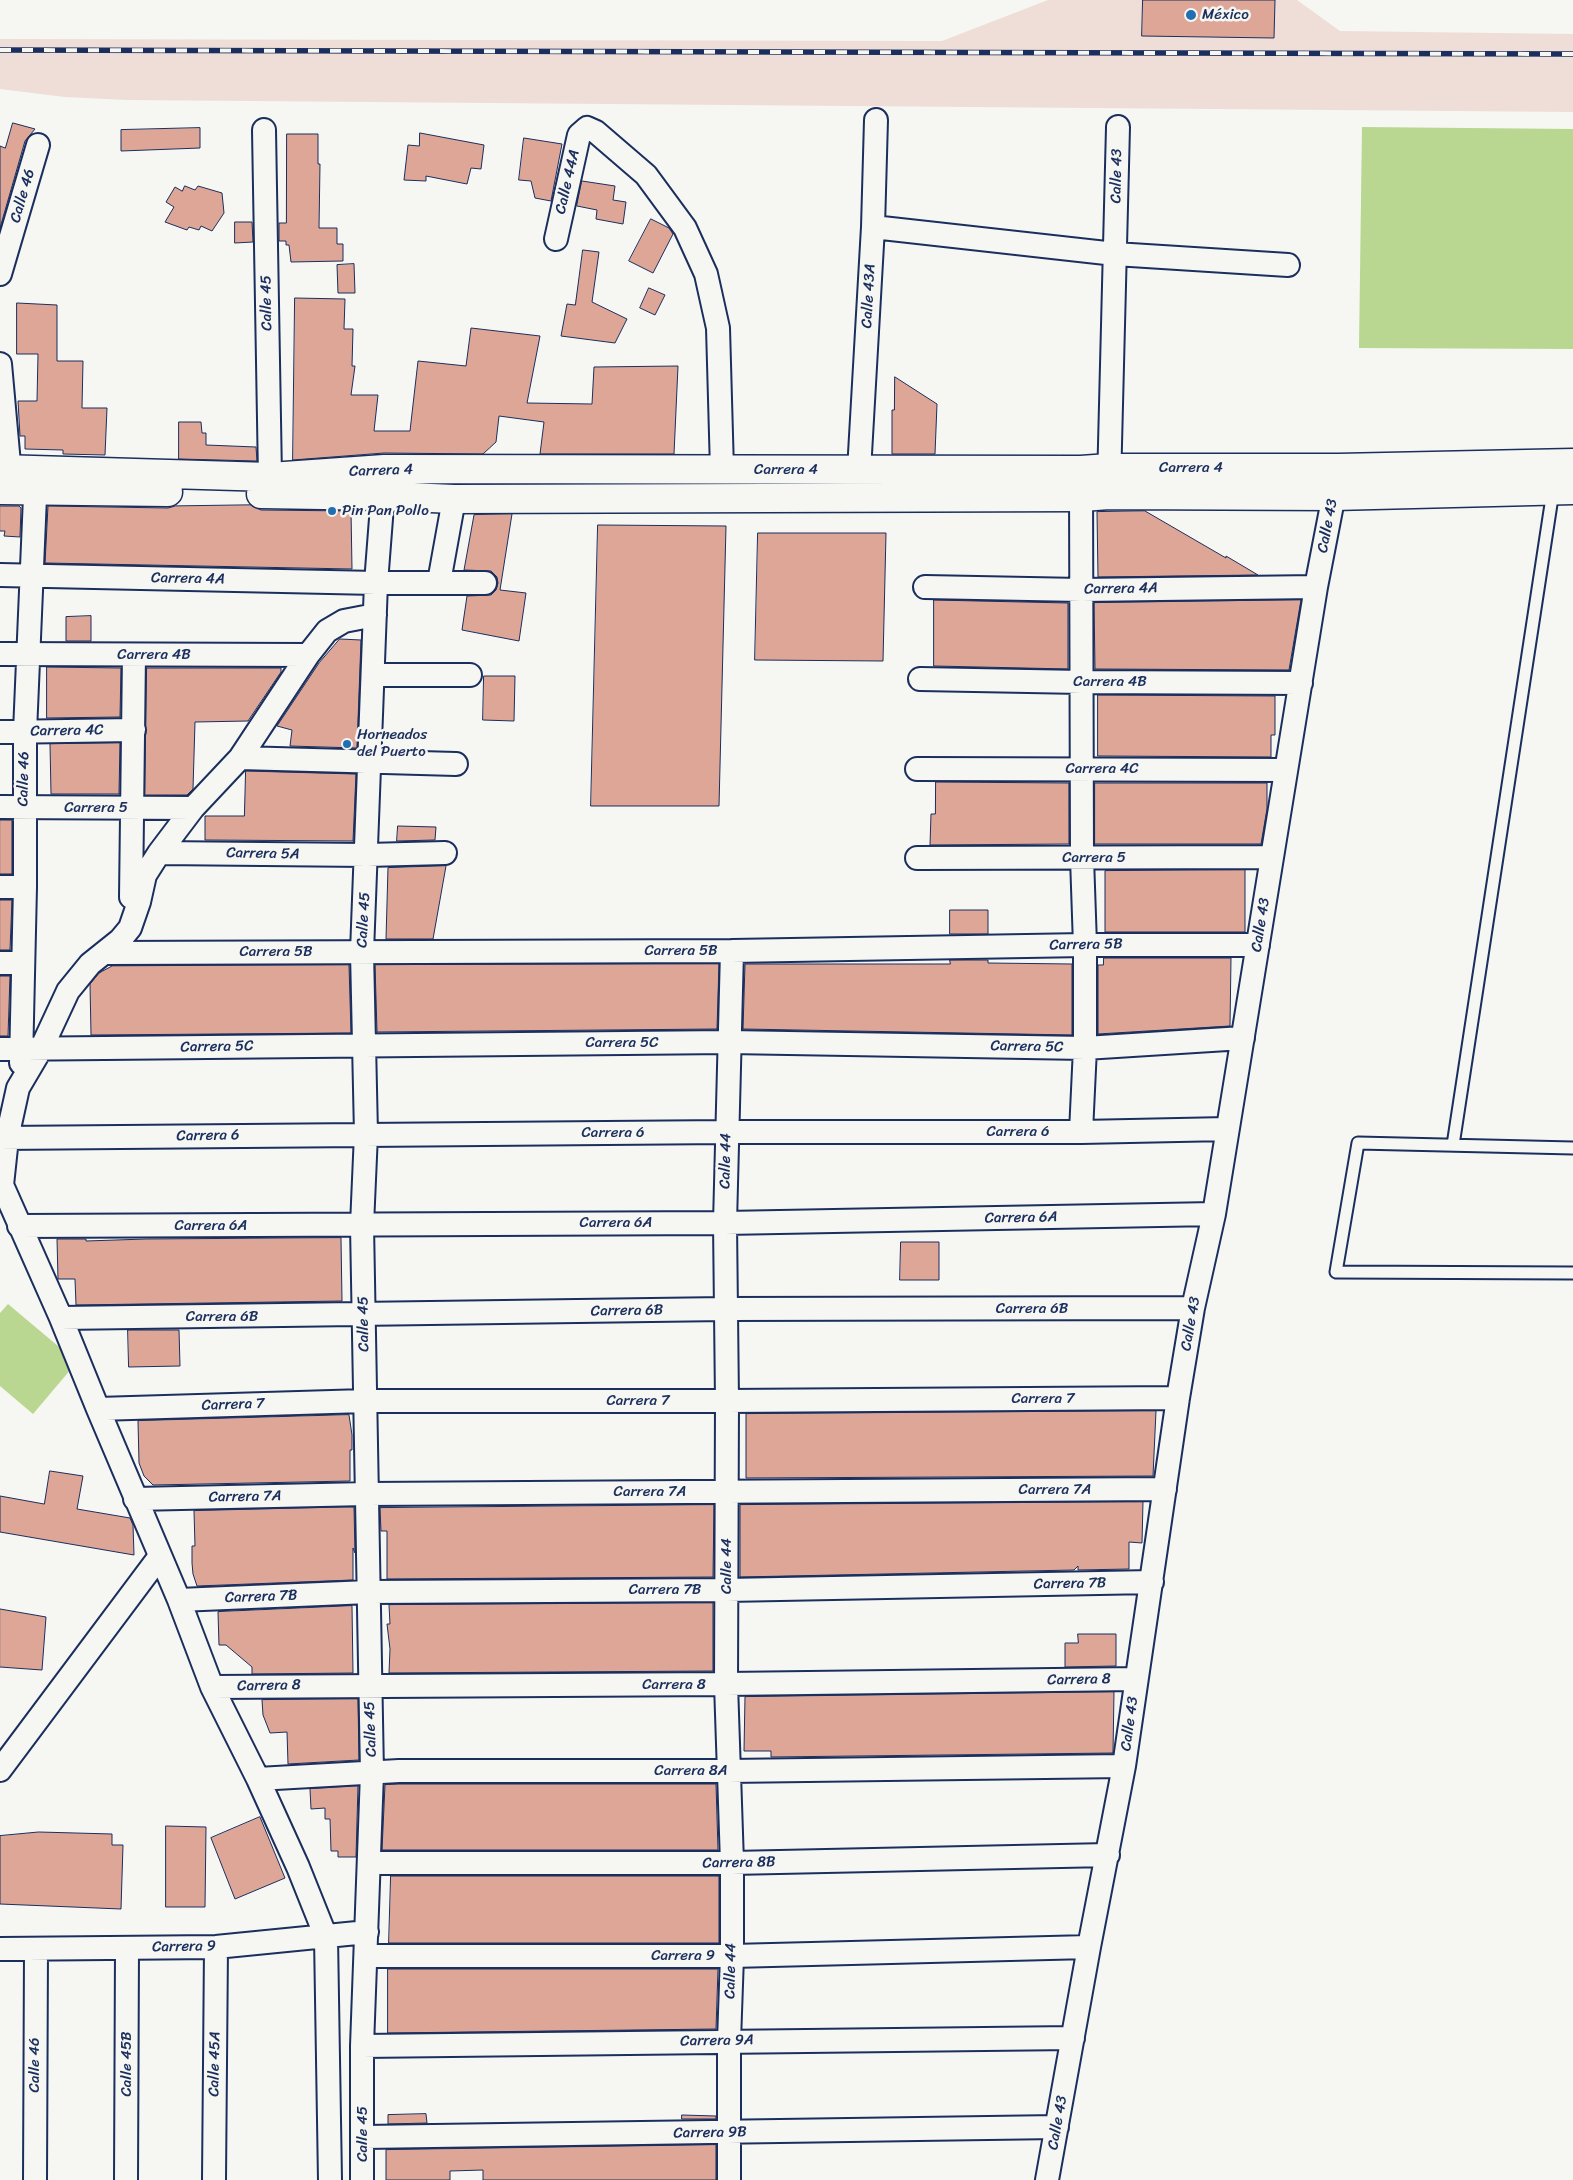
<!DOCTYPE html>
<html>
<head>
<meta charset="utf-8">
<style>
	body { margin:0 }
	canvas { display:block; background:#f6f6f2 }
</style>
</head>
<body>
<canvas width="1573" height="2180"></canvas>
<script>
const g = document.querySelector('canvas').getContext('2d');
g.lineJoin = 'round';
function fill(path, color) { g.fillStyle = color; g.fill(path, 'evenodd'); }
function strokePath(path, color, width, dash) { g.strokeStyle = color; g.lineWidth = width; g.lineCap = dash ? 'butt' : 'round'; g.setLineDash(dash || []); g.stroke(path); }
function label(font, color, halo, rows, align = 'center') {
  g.font = font + ' Sriracha,sans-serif'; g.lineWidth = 5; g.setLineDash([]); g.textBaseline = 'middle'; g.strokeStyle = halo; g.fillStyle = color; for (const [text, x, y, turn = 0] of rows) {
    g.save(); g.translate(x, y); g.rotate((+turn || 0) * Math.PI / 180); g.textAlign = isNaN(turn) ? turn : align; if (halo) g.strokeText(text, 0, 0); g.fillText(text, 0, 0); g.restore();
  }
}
const built = new Path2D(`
	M1048,0H1297L1340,31L1573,34V112L127,100L65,97L0,89V39L942,41Z`);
const green = new Path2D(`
	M1362,127L1573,129V349L1359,348Z
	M8,1304L77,1362L33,1414L0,1386V1313Z`);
const building = new Path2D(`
	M1143,0H1275L1274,38L1142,36Z
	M13,123L35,129L25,141L0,228V146L5,148Z
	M200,128V148L121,151V130Z
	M420,133L484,145L481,169L471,168L467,184L426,176V181L404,180L408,145L419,146Z
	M287,134H318V164H320L319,228H337V244H343V261L291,262L289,245H286V241H279V223H286Z
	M524,138L562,144L551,201L535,198L531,181L519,180Z
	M582,181L615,186L613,200L626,202L623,224L596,219L597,210L577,206Z
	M185,186L195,190L198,186L222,193L224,213L212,231L201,226L199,230L189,227L187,230L165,222L174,207L166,202L175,187L182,191Z
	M651,219L669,228L673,234L653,273L629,261Z
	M235,222H252L253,242L235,243Z
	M583,250L599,252L592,302L627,319L615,343L561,336L567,304L575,305Z
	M354,264L355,293H338L337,265Z
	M649,288L665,295L655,315L640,308Z
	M295,298L345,299L344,329H353L352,366H355L351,395H378L374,431H410L418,361L466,366L471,328L540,336L527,403L592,404L594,367L678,366L674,454H540L544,422L499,416L496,442L483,454L384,453L293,460Z
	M17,303L57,305V361H83L82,408H107L105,455L63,454V450L25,449V436H20L18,401H37L38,354H17Z
	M895,377L937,404L935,454H892V410H894Z
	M179,422H201L202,433H206V445L256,447L257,461L179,459Z
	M251,505L261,510L351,511L352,569L45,563L48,506L168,508L175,506Z
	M0,506H19L21,508L20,537L4,536L5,531H0Z
	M1145,511L1226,558V556L1258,575L1098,577L1097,512Z
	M512,514L500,590L526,593L519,641L462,630L467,596L491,595L496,590L498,583L497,577L491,571L464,570L474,515Z
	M598,525L726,526L719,806H591Z
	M758,533H886L883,661L755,660Z
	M934,600L1068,603V669L934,666Z
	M1301,600L1289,670L1095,669L1094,603Z
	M91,616V641H66V617Z
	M340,639L361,640L357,748L290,746L292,730L277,726L319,663Z
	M47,667L121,668L120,717L47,718Z
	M147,668H281V672L248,721L195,722L193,789L187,795H145Z
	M484,676H515L514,721L483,720Z
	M1098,695L1275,696V735H1271V757L1098,756Z
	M120,743L119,794H51L50,744Z
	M246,771L356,774L353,841L205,840V816H244Z
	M936,782L1069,783V844L930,845L931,814H935Z
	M1095,783H1267V809L1261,844H1095Z
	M0,820H12V874H0Z
	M398,826L436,827L435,840L397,841Z
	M446,866L433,939H386L388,868Z
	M1245,870V932H1105V871Z
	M0,900H12L10,950H0Z
	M950,910H988V934H950Z
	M1104,958H1231L1230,1026L1098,1034V965H1103Z
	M950,960H988V963L1072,964V1035L743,1029L745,964H950Z
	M719,964L717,1029L377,1032L375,965Z
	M349,965L351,1033L91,1035L90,984L99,973L112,966Z
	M0,976H10L8,1036H0Z
	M341,1238L342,1301L76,1305L75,1279H58L57,1239H86V1241L146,1239Z
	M901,1242H939V1280H900Z
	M128,1330H179L180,1366L129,1367Z
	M1156,1411L1153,1476L746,1478V1414Z
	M349,1415L352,1435V1450H350V1481L153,1485L144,1476L139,1463L138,1421Z
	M50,1471L83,1476L77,1509L130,1518L133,1525L134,1555L0,1532V1496L44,1504Z
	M1143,1502L1142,1543L1129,1542V1569L1078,1570V1566L1074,1570L740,1577V1505Z
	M714,1505L713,1577L387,1579V1531H381L380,1508Z
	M354,1507L355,1553L353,1548V1580L197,1586L193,1574L192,1563V1546H195L194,1511Z
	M713,1603V1671L389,1673L390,1649L387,1624H390L389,1605Z
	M352,1606L353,1673L252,1674V1667L226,1645H219L218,1612Z
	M0,1609L46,1617L42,1670L0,1667Z
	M1078,1634H1116V1666L1065,1667V1643H1078Z
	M1114,1692L1113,1753L771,1757V1751H744L745,1697Z
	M358,1699L359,1760L288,1764L287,1732L270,1733L263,1715L262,1700Z
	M399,1784H716L718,1850H382L385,1785Z
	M358,1786L356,1857H338V1851H331L330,1819H325V1808L311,1809L310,1789Z
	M260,1817L285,1878L235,1899L211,1838Z
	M166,1826L206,1827L205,1907H166Z
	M39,1832L112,1834V1845H123L121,1909L0,1904V1836Z
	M391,1876H719V1943H389Z
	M388,1969H718L716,2029L388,2033Z
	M426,2114L427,2123L388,2124V2115Z
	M682,2115L716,2116V2119H682Z
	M716,2145V2180H483V2170L450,2171V2180H386V2150Z`);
const service = new Path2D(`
	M1453,1145L1553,491
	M1573,1148L1358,1143L1336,1272L1573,1273`);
const minor = new Path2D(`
	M264,130L270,477
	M873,227L1115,254L1288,265
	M556,239L579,135L587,128L596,132L646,175L685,228L706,274L718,328L722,470
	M0,274L38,145
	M0,364L11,486
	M859,471L873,227L876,120
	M1109,484L1118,127
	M0,575L376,583H485
	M439,582L454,499
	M925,587L1081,590L1316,587
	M0,654L308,655
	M373,675H470
	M920,679L1082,682L1301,683
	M0,732L134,730
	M240,758L456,764
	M917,769L1286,770
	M0,807L193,808
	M159,853L367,855L445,853
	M917,858L1272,857
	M0,887H25
	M131,897L134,655
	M105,953L732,951L1085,945H1258
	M0,963H23
	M0,1049L729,1042L1085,1048L1243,1038
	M21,1063L25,887V732L36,473
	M1081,1132L1085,1048V945L1082,858L1081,481
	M0,1138L727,1132H1081L1227,1129
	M2,1185L61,1318L98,1409L179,1600L212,1687L258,1779L298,1867L326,1937L330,2180
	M0,1191L2,1185L7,1138L18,1088L41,1049L68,991L90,964L120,940L130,928L139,902L145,875L159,853L193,808L240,758L308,655L327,631L344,621L375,615
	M19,1226L725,1223L1214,1214
	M61,1318L725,1309L1193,1308
	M98,1409L365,1401H727L1178,1398
	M135,1499L367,1494L1165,1489
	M179,1600L369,1592L727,1590L1152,1582
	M212,1687L726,1684L1136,1679
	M0,1770L160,1556
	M258,1779L399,1771H728L1124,1766
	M369,1863H732L1108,1855
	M0,1949L216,1947L367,1932
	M366,1956H732L1089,1947
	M362,2046L1073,2038
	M364,2137L1057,2127
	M35,2180L36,1949
	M126,2180L127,1949
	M214,2180L216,1947
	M362,2180V2046L372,1773L362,1225L366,1134L362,952L376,583L384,480
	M729,2180V2041L732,1956V1863L726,1684L727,1401L725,1223L732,951
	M1047,2180L1089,1947L1124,1766L1178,1398L1193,1308L1214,1214L1316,587L1337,479`);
const tertiary = new Path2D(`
	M0,469L270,477L384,469L1081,470L1109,468H1338L1573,463
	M0,490L168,492
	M261,494L384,496L454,499L1082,497L1109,495L1334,496L1573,490`);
const rail = new Path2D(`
	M0,50L1573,54`);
const markers = [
	[1191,15,6,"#1f6fb2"],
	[332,511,5,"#1f6fb2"],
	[347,744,5,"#1f6fb2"]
];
const poiNames = [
	["México",1202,15],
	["Pin Pan Pollo",342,511],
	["Horneados",357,735],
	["del Puerto",357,752]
];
const streetNames = [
	["Calle 43",1117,176,-89],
	["Calle 44A",568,182,-77],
	["Calle 46",23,196,-74],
	["Calle 43A",869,296,-87],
	["Calle 45",267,303,-91],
	["Carrera 4",1191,468],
	["Carrera 4",786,470],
	["Carrera 4",381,471,-2],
	["Calle 43",1328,526,-79],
	["Carrera 4A",188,579,1],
	["Carrera 4A",1121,589,-1],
	["Carrera 4B",154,655],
	["Carrera 4B",1110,682],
	["Carrera 4C",67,731,-1],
	["Carrera 4C",1102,769],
	["Calle 46",24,779,-89],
	["Carrera 5",96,808],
	["Carrera 5A",263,854,1],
	["Carrera 5",1094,858],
	["Calle 45",364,920,-87],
	["Calle 43",1261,925,-81],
	["Carrera 5B",1086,945,-1],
	["Carrera 5B",681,951],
	["Carrera 5B",276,952],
	["Carrera 5C",622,1043],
	["Carrera 5C",217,1047,-1],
	["Carrera 5C",1027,1047,1],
	["Carrera 6",1018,1132],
	["Carrera 6",613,1133],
	["Carrera 6",208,1136,-1],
	["Calle 44",726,1161,-89],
	["Carrera 6A",1021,1218,-1],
	["Carrera 6A",616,1223],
	["Carrera 6A",211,1226],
	["Carrera 6B",1032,1309],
	["Carrera 6B",627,1311,-1],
	["Carrera 6B",222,1317],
	["Calle 45",364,1324,-91],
	["Calle 43",1191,1324,-80],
	["Carrera 7",1043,1399],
	["Carrera 7",638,1401],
	["Carrera 7",233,1405,-2],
	["Carrera 7A",1055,1490],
	["Carrera 7A",650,1492],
	["Carrera 7A",245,1497,-1],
	["Calle 44",727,1566,-90],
	["Carrera 7B",1070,1584,-1],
	["Carrera 7B",665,1590],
	["Carrera 7B",261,1597,-2],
	["Carrera 8",1079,1680,-1],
	["Carrera 8",674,1685],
	["Carrera 8",269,1686,-1],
	["Calle 43",1130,1724,-82],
	["Calle 45",371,1729,-92],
	["Carrera 8A",691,1771],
	["Carrera 8B",739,1863,-1],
	["Carrera 9",184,1947,-1],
	["Carrera 9",683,1956],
	["Calle 44",731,1971,-89],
	["Carrera 9A",717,2041,-1],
	["Calle 45B",127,2064,-90],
	["Calle 45A",215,2064,-89],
	["Calle 46",35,2065,-90],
	["Calle 43",1058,2123,-80],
	["Carrera 9B",710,2133,-1],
	["Calle 45",363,2134,-90]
];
fill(built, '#efded7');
fill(green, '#b9d790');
fill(building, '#dea697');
strokePath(building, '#1b2f5e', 1);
strokePath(service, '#1b2f5e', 15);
strokePath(minor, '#1b2f5e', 26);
strokePath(tertiary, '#1b2f5e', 31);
strokePath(service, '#f6f6f2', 11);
strokePath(minor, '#f6f6f2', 22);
strokePath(tertiary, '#f6f6f2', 28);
strokePath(rail, '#1b2f5e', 5.5);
strokePath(rail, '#f6f6f2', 4, [11]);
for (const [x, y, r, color] of markers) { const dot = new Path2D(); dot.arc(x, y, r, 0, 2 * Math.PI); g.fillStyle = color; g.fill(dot); strokePath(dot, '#f6f6f2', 2); }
label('15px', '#1b2f5e', '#f6f6f2', poiNames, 'left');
label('15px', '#1b2f5e', '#f6f6f2', streetNames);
</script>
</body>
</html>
